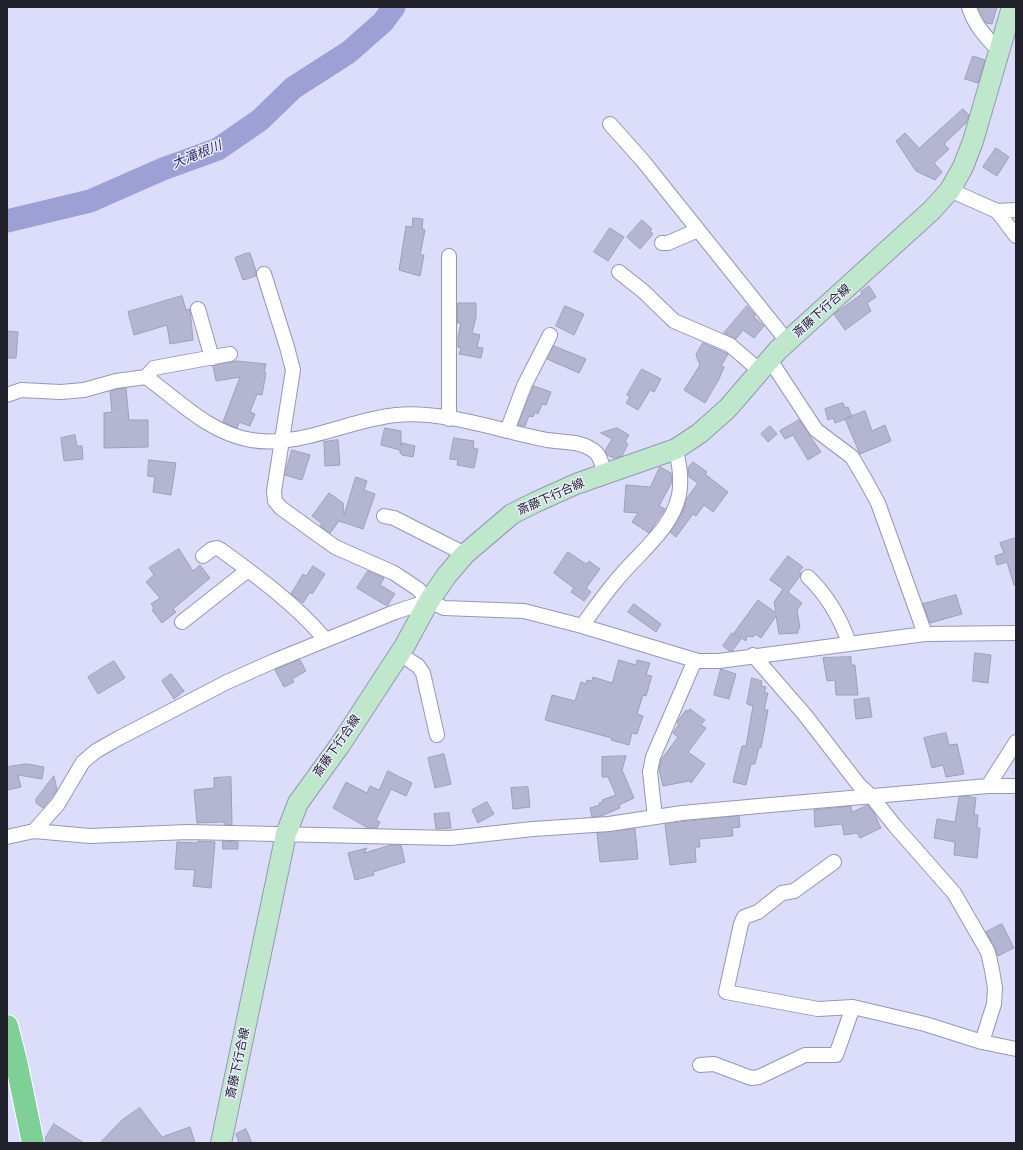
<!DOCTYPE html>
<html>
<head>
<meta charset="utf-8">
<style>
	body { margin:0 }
	#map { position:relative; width:1023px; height:1150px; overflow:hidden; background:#dbddfa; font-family:"IBM Plex Sans",sans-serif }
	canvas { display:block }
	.frame { position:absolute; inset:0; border:8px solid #20212b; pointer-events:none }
</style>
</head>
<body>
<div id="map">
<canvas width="1023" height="1150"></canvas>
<div class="frame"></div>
</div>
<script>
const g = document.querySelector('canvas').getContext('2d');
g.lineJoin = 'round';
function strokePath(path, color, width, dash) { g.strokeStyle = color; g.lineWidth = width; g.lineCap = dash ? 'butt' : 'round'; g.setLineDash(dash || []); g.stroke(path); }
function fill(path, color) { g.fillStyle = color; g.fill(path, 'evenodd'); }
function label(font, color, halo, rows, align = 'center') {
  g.font = font + ' "IBM Plex Sans","Noto Sans JP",sans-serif'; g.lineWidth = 3; g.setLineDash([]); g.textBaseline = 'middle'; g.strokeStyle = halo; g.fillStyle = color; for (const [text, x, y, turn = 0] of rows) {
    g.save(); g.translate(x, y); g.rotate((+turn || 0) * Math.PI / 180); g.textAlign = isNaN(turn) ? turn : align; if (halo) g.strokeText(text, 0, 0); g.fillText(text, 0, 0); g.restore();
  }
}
const river = new Path2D(`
	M7,221L90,201L163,169L218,149L260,120L293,88L349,52L383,22L394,7`);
const building = new Path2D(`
	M978,7H997L992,24L986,23Z
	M973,56L985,60L978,83L965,79Z
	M963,109L969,115L966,123L944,144L949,149L934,163L942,172L935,180L916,171L896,141L905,133L919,148Z
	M996,148L1009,157L997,176L983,167Z
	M413,218L423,219L422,229L425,230L420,255H424L420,276L399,270L406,226L412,227Z
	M642,220L652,229L650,231L653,234L640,249L627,237Z
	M610,228L624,237L608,261L594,252Z
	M247,253H250L256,271V276L243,280L235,258Z
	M869,286L876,297L867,303L871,311L845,330L834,314L862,294L861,292Z
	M182,296L186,310L190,309L193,340L170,344L167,325L134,335L128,312Z
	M458,303H476V317L472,333L480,335L477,347L483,348L481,358L459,354L461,348L458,347V337L461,323H458Z
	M565,306L584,314L574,335L556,326Z
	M747,306L755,315L754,317L764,326L754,338L743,330L736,339L724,333Z
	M7,331L18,332L16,358H7Z
	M703,343L728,354L721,366L724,367L719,379L705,403L684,390L700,365L696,355Z
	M554,346L586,359L579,373L547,359Z
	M237,361L266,364L264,373H266L262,395L257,394L250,412L255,414L250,426L239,422L237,428L223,422L240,377L216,381L213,366Z
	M642,369L661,379L654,392L650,390L638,410L626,403L630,397L627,395Z
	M534,386L551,392L546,405L542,404L538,414L535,412L533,417L529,416L525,426L518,425Z
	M126,388L129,420H148V447L104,448V413L112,412L110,391Z
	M843,403L845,408L848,407L852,417L835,423L833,418L828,420L825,409Z
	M865,411L872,431L885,425L891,441L860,454L845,419Z
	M799,420L821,452L808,460L793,435L785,439L780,431Z
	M770,426L777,434L768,442L761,434Z
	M385,428L401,431V446L402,443L415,446L413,457L402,455L400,453V450L381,445Z
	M617,428L629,435L625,442L628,444L622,456L614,458L607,455L605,451L612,439L601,433Z
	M75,435L77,446H82L83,459L64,461L61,438Z
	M454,438L474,441L473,448L478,449L474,468L457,465L458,460L450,459Z
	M338,440L340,465L325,466L324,442Z
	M292,450L310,455L302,480L285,475Z
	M149,460L176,463L171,495L153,492L155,477L148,476Z
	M693,462L707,472L705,474L728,492L713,512L704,505L696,516L693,514L676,537L670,532L683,511L687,498L698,483L689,477L688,468Z
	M660,467L671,473L672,482L659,506L665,509L649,533L632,522L638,513L624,512L626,485L650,487Z
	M356,477L367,481L364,490L375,494L363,529L339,521L330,533L320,526L322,524L312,516L329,493L343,503L344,515Z
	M1016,538V585H1014L1007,562L997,565L995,556L1004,553L1000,543Z
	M179,549L193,571L200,565L210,578L173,609L176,612L162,623L152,610L154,608L151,604L160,598L146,582L154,575L149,568Z
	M568,552L586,564L589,561L600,569L586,588L591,592L584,601L571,592L574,588L554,573Z
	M788,556L803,567L799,572L801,573L800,576L788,592L802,603L797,610L800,628L798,629V633L779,634L776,616L761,638L755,634L753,637L747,636L746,641L734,633L758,600L776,613L774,602L783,589L770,580Z
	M313,566L325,574L312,594L310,592L303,603L291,594L303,574L306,576Z
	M368,571L384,578L380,585L395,594L387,606L357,588Z
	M956,595L962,614L930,623L923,604Z
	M634,604L661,624L656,632L628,612Z
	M732,633L741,639L732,651H729L723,646Z
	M975,653L991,655L988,683L973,681Z
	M851,657V665H855L858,695H836L835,680L827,681L823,658Z
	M300,660L306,671L292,679L294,682L284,687L275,670Z
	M619,660L636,665L637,660L650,663L646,675L652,676L646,696L643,695L637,714L643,716L637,734L632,733L629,745L611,740L612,738L545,720L552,695L575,701L581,682L586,684L587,680L592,681L593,677L612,683Z
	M114,661L125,678L98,694L88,677Z
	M721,669L736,674L729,699L714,695Z
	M171,674L184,691L174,699L162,681Z
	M752,678L762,681L761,686L766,687L764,693H768L764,710H768L761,748L759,747L755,764H751L746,785L733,782L742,746H746L753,706L747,704Z
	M869,698L872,717L856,719L854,700Z
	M690,709L705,720L701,725L706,728L688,752L705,764L691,783L689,781L663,786L659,769L661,760L678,737L673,733L679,724L677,722L686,710L689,711Z
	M946,733L949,745L957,744L964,774L946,777L943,765L932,768L924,738Z
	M444,754L451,784L435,788L428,758Z
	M626,756L622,770L634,798L619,805L620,808L601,816L592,817L590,808L600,805L599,803L603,802L602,800L616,795L608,777H602V757Z
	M27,764L44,767L42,779L18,775L21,787L7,790V767Z
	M388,771L412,783L406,796L391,789L376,820L380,822L377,828H368L333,808L346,782L367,793L370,786L379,790Z
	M54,776L57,790L43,808L36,803V799Z
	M231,777L232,825L224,824V822L197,823L194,790L214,788V778Z
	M528,787L530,807L513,809L511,788Z
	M966,796L976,798L974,815H978L977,828H980L977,858L954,855L955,842L934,838L937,819L955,822L959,797Z
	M487,802L494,814L478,823L472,810Z
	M868,805L875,815L881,828L860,838L857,833L844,835L842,824L815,827L814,810L851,806L852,812Z
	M449,813L451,828L436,829L434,814Z
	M739,816L740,827L732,828L733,836L699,839L700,847H695L696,862L670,865L665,824Z
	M635,829L638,859L600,862L597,833Z
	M198,841L215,842L211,888L193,886L195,870L175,869L177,842L198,843Z
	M223,841L238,842V849H223Z
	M391,845H401L405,862L373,872L374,875L355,880L348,853L367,848L364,853Z
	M1002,924L1014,948L998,956L995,948L986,932Z
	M140,1108L162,1137L190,1127L195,1143H100L122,1120Z
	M54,1124L84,1143H45V1139Z
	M246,1129L252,1143H239L236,1134Z`);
const minor = new Path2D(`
	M969,7C974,25 987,38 999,51
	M610,124L643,161L787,341
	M950,190L997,211L1016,210
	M997,211L1016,236
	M662,243H668L698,230
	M619,272L643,291L674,321L730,345L760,371
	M264,274L287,347L293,370L274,491L275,501L281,508L335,547L394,573L418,589L429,601L444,608L524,611L582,626L698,661H719L925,634L1016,633
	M198,309L212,358
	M770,360L816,430L852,457L866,481L878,503L925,634
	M146,377L154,368L230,354
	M7,395L21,390L61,392L84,390L116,381L146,377C178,400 209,433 251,440C301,448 347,420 396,415C444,410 499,431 547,440C561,442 579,441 591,449C601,454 602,465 604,475
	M449,419V256
	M507,431L524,386L550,335
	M384,516L394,518L465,554
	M203,556L212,549L217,548L221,550C258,577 295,604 325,639
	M808,577C828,596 840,617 849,643
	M182,622L248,570
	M582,626C593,611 603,596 615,582C636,555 672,530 679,495C682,479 679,464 676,449
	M400,654L418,666L423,673L437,735
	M753,655L805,715L859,785L872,797L895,826L954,893L988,952L992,970L995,988L994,1004L982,1042
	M988,786L1016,742
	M655,817L650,772L653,757L695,660
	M34,831L90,836L188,832L450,838L533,829L609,824L682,813L759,806L988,786H1016
	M7,837L34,831L58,804L83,762L96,751L119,738L227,682L274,661L395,612L429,601
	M834,862L794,891L782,893L758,912L744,917L741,924L726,992L818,1009L853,1007L925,1024L982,1042L1016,1049
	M700,1065L714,1064L751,1078L759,1077L805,1055H836L853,1007`);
const secondary = new Path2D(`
	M221,1143L286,834L298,803L340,745L404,647L429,601L447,575L465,554L512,514L536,502L576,484L676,449L700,433L728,408L778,350L932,210L950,190L963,167L973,141L1012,7`);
const primary = new Path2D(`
	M7,1026L16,1061L33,1143`);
const streetNames = [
	["斎藤下行合線",822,311,-42],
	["斎藤下行合線",551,497,-24],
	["斎藤下行合線",337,746,-55],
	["斎藤下行合線",238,1063,-78]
];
const waterNames = [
	["大滝根川",197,155,-22]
];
strokePath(river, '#9da0d5', 23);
fill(building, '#b4b6d1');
strokePath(building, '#9ea0ba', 1);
strokePath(minor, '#9698b2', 16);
strokePath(secondary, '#9698b2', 22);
strokePath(primary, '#fff', 24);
strokePath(minor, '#fff', 14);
strokePath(secondary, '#bfe7cb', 20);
strokePath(primary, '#7fd097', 22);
label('12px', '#20212b', '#eaecfd', streetNames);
label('italic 13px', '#302c6c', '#eaecfd', waterNames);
</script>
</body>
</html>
